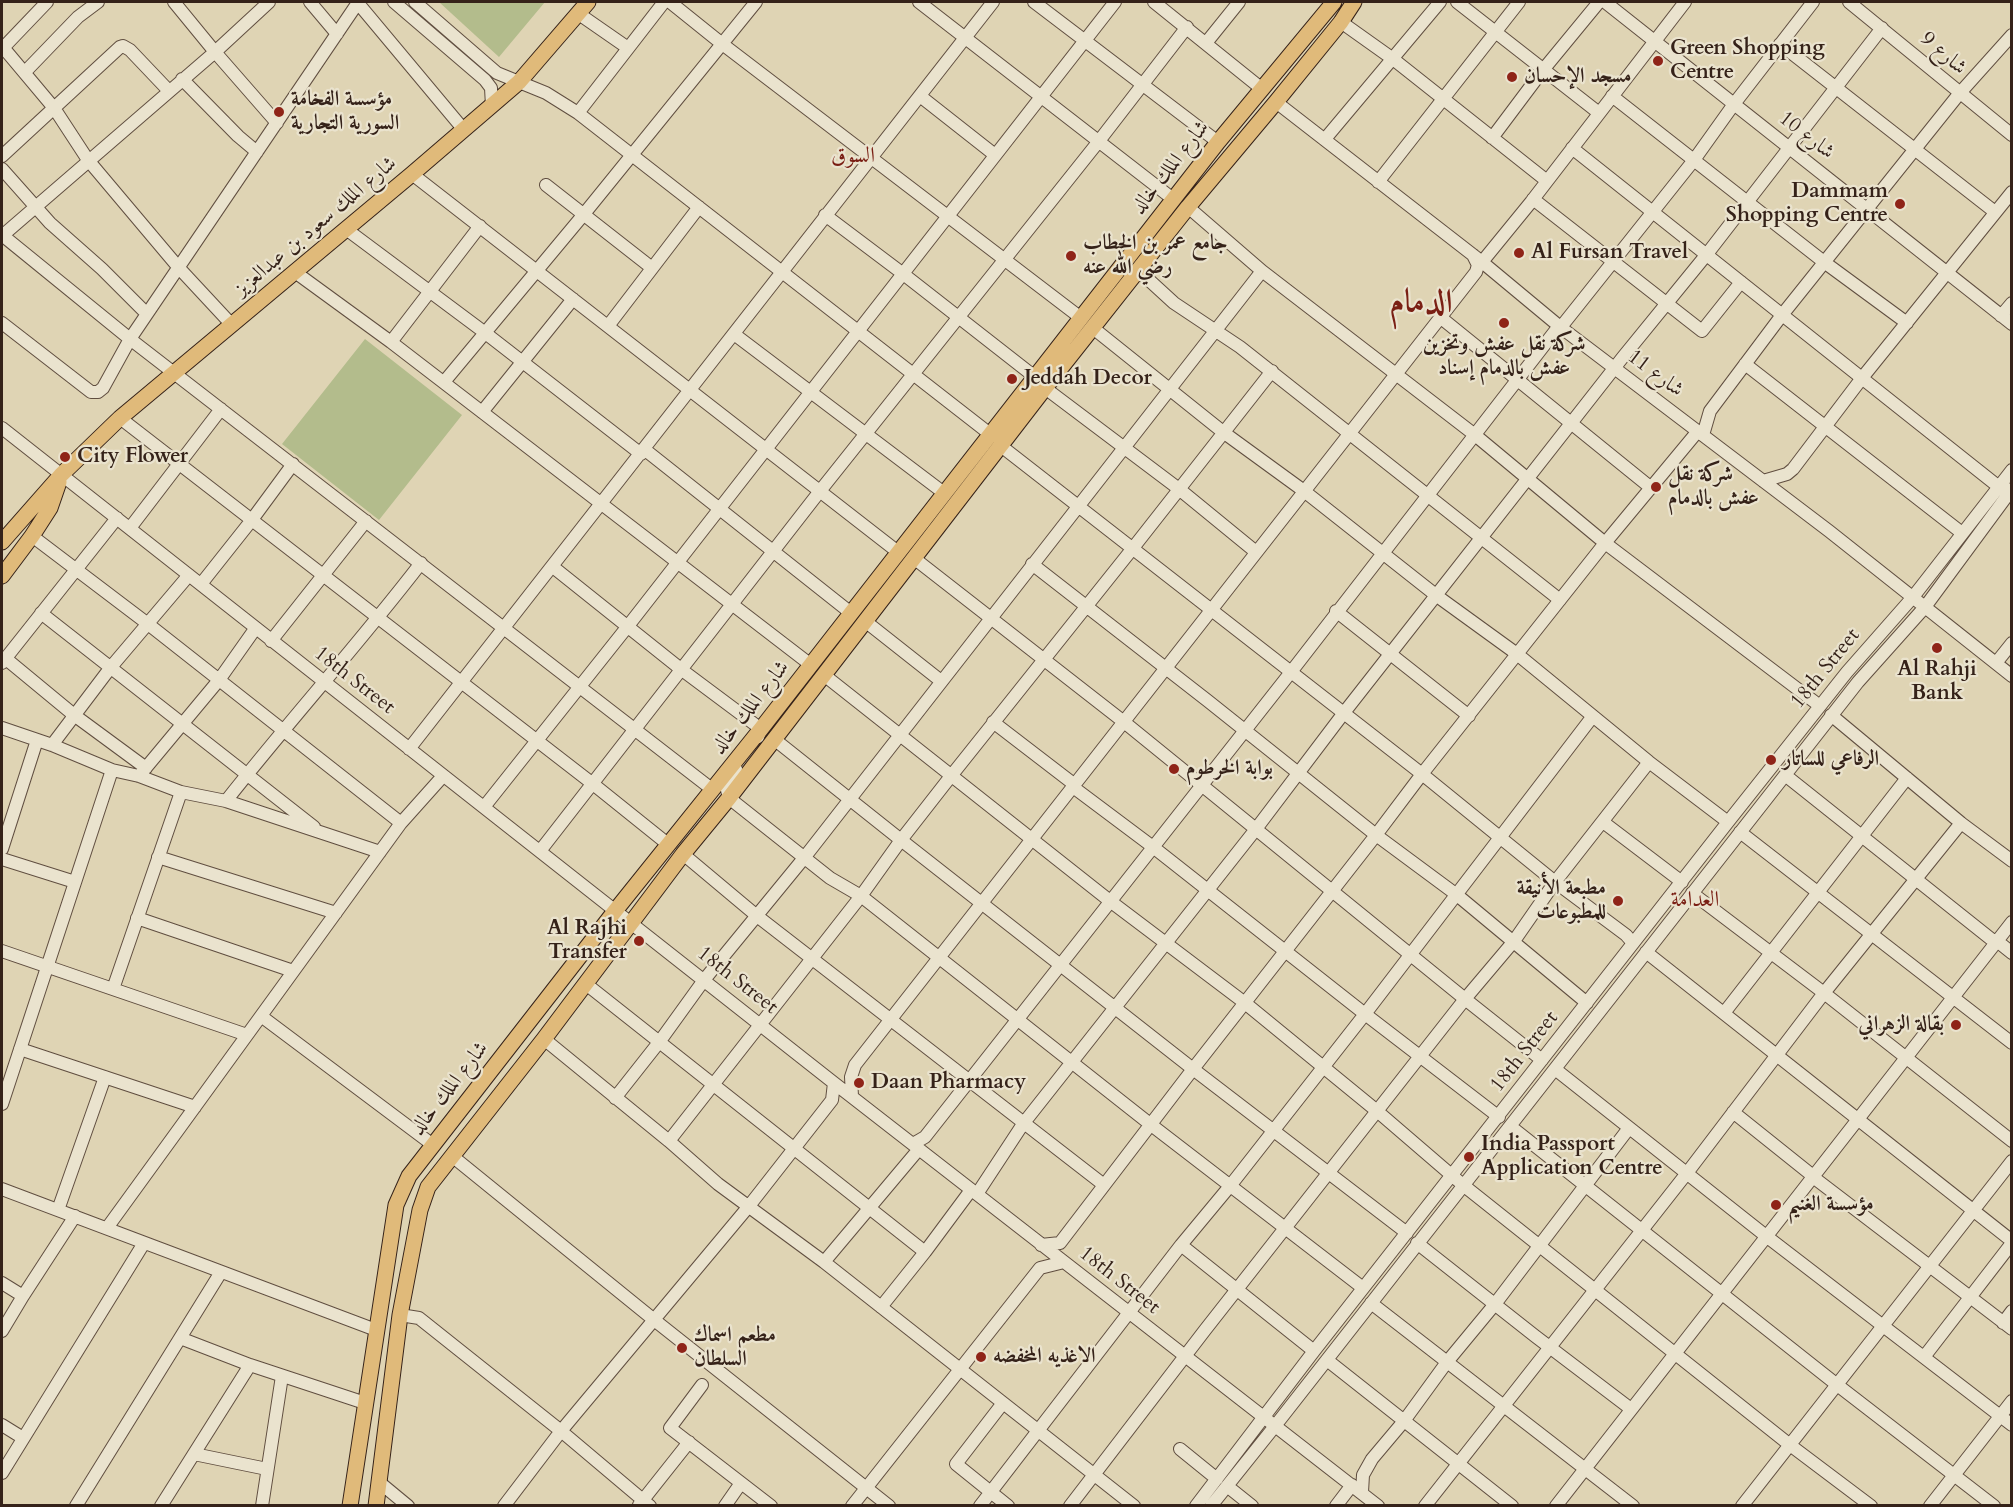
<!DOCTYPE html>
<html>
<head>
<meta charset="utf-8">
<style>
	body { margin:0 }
	#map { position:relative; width:2013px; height:1507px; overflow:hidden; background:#dfd4b4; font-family:Cardo,serif }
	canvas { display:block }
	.frame { position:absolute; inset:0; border:3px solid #352219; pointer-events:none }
</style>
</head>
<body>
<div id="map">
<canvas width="2013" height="1507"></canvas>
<div class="frame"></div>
</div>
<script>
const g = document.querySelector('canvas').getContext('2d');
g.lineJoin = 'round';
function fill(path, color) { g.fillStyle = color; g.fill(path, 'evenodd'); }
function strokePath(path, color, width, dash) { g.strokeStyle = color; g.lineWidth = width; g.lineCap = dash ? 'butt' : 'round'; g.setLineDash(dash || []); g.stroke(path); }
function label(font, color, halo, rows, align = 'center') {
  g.font = font + ' Cardo,Amiri,serif'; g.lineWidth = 4.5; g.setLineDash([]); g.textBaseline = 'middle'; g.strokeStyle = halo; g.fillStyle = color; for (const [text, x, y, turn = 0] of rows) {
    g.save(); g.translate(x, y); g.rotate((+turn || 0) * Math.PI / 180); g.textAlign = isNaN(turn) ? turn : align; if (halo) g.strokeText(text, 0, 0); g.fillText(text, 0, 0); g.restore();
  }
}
const green = new Path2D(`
	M439,2H545L499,57Z
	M365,339L462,415L379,520L282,444Z`);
const minor = new Path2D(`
	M174,2L215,52L277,123
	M310,2L337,34
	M357,2L464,130
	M394,2L485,80L491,88L492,106
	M415,2L497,73L546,93L578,113L990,434
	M670,2L721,43L1081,318
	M919,2L1173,199
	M1034,2L1218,142
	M1154,2L1262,89
	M1457,2L1599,113
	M1605,2L2012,324
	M1849,2L2012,135
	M579,14L628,48
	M1341,22L1393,59L1547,181
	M1206,43L1239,2
	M1780,44L1995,212
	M2,46L54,108L88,160L179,268L232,325
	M2,49L47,2
	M25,72L78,17L98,2
	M182,79L238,136L257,152
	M920,96L995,155
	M1612,96L1824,262L1907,323
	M1276,102L1482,262L1559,326L1829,531L2012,676
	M578,113L664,2
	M1492,138L1543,70L1599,2
	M1325,139L1440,2
	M1572,148L1999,487L2005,489
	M2,156L120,47L123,46L130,50L169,91
	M2,169L50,223L102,269L147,314
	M412,174L898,552
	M1378,182L1519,2
	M546,185L652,268
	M1533,199L1702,331L1741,282
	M1188,207L1262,271L1475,435L1605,543L1820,706
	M825,215L902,273L1035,377
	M346,229L484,332L641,454
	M2,235L130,339L713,790
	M2,236L215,52L269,2
	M1482,262L1531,202L1685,2
	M1138,270L1174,303L1240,347L1560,600
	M295,272L391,342L811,665
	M2001,316L2012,303
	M1440,317L1650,487
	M2,323L91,392H98L103,388L130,339L357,4
	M608,326L699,207
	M1561,327L1694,160L1734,104L1813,2
	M1093,328L1223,432L1304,491L1437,596L1517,654L1649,762L1728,822
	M734,334L944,493
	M391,342L480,226
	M1745,364L1962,533
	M444,382L584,214L756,2
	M1045,388L1179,489L1256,552
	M482,412L573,299
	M120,418L593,784L669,845
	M2,428L834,1083L1378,1506
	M1703,435L1710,411L1782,315L1959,94L2012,35
	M1001,446L1422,774L1555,882L1626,935L1633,943
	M644,449L851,613
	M1763,481L1787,474L1793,469L1862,378L2012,192
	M130,528L221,409
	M32,536L148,624L401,823
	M915,559L1124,722L1465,999L1542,1060
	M1032,564L1208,701L1376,835L1457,895L1587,1003
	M553,567L682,670L761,729L758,737
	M201,584L251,521L293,464
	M1336,611L1469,716
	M41,613L314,827
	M865,621L941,681
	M271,641L366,521
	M5,658L74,715L146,768
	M2,663L117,518
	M1996,663L2012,643
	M824,675L1110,901L1245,1003L1377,1111L1463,1185L1790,1445L1871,1506
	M1831,715L1961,823L2012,861
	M993,722L1075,785
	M2,728L52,745L112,770L139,776L181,792L226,801L380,852
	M774,739L901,840L1193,1069L1407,1233
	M52,745L111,667L189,575
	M409,749L993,2
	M736,769L726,786L729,798L830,878L861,896L1150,1124L1363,1288
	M1785,775L1996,943
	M139,776L219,680L255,629
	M1073,787L1153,847L1365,1014L1499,1117
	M226,801C289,721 358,645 421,563
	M484,807L628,626L1115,2
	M1603,822L1682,882
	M1740,832L2012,1043
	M2,849L37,740
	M540,851L820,491L1099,141L1187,27
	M683,854L757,916L1104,1185
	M158,857L336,913
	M2,859L75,882
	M1692,893L1824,993L2012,1141
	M137,918L293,971
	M1997,941L2012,953
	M2,951L247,1035
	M1646,952L2012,1241
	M586,984L925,1252
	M113,989L181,792
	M1724,1013L1907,778
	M261,1016L433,1145
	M544,1039L669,1141L718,1184L824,1262L1134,1506
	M20,1049L195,1107
	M1555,1069L1766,1236L2012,1425
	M852,1096L851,1077L855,1065L1476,272L1478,265L1473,255
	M615,1098L660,1041L704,980L804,858L1262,271
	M2,1104L112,770
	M1733,1112L1813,1176
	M1510,1126L1836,1384L1994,1506
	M669,1141L861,896L901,840L951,776L1133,548L1272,371
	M913,1144L925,1137L1291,672L1559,326
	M452,1156L653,1319L889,1506
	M1813,1177L2012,1329
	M2,1189L376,1330
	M977,1194L1023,1124L1256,829L1343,714L1623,357L1707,254L1882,28
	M58,1210L105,1077
	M107,1228L401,823L443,776
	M1417,1243L1535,1336L1631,1409
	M1041,1245L1060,1243L1193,1069L1376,835L1422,774L1605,543L1698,431
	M1181,1245L1314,1351
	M824,1262L919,1149
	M2,1283L23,1296L2,1331
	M23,1296L75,1216
	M1371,1303L1633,1506
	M881,1307L925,1252L971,1190
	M400,1315L419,1318L561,1431L650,1506
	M2003,1323L2012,1311
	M180,1338L250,1365
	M1924,1357L2012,1243
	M1327,1360L1512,1506
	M702,1385L670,1428L771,1506
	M1003,1403L956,1464L1008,1506
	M2,1425L23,1438
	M1180,1449L1217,1479
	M194,1454L267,1469
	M2,1473L144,1243
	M379,1482L408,1506
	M1227,1486L1252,1506
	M1362,1492L1363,1475L1372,1459L1404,1421L1447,1362L1495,1304L1629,1128
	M639,1505L689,1442
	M76,1506L221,1272
	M161,1506L250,1365L365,1403
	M262,1506L282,1376
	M504,1506L561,1431L749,1206L832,1100L834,1083
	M725,1506L741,1483
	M852,1506L1040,1268L1064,1262
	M980,1506L1181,1245L1230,1186L1365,1014L1593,716
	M1070,1506L1205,1330L1465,999L1514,941L1555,882L1649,762
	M1196,1506L1314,1351L1728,822L1847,672L1913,597L2012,470
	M1211,1506L1275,1426L1858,682L1925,607L2012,489
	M1336,1506L1352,1485
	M1425,1506L1687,1173L1824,993L1961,823
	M1556,1506L2012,922
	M1742,1506L2012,1161
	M1930,1506L2012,1401`);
const major = new Path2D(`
	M2,542L61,475L120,418L412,174L519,82L588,2
	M2,576L32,536L50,508L59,482
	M350,1506L396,1205L409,1176L615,911L761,729L1218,142L1334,2
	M376,1506L400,1315L420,1210L428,1187L544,1039L683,854L729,798L1045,388L1188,207L1276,102L1341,22L1354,2`);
const markers = [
	[1658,61,6,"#8f2418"],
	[1512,77,6,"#8f2418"],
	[279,112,6,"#8f2418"],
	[1900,204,6,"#8f2418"],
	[1519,253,6,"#8f2418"],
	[1071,256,6,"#8f2418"],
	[1504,323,6,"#8f2418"],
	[1012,379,6,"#8f2418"],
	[65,457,6,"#8f2418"],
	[1656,487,6,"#8f2418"],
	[1937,648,6,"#8f2418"],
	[1771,760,6,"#8f2418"],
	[1174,769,6,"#8f2418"],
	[1618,901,6,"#8f2418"],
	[639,941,6,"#8f2418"],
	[1956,1025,6,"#8f2418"],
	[859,1083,6,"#8f2418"],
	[1469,1157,6,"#8f2418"],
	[1776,1205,6,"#8f2418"],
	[682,1348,6,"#8f2418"],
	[981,1357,6,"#8f2418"]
];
const poiNames = [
	["Green Shopping",1670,49],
	["Centre",1670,73],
	["مسجد الإحسان",1524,77],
	["مؤسسة الفخامة",291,100],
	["السورية التجارية",291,124],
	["Dammam",1888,192,"right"],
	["Shopping Centre",1888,216,"right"],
	["جامع عمر بن الخطاب",1083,244],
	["رضي الله عنه",1083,268],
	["Al Fursan Travel",1531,253],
	["شركة نقل عفش وتخزين",1504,345,"center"],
	["عفش بالدمام إسناد",1504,369,"center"],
	["Jeddah Decor",1024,379],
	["City Flower",77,457],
	["شركة نقل",1668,475],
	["عفش بالدمام",1668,499],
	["Al Rahji",1937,670,"center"],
	["Bank",1937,694,"center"],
	["الرفاعي للساتار",1783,760],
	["بوابة الخرطوم",1186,769],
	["مطبعة الأنيقة",1606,889,"right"],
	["للمطبوعات",1606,913,"right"],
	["Al Rajhi",627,929,"right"],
	["Transfer",627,953,"right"],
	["بقالة الزهراني",1944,1025,"right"],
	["Daan Pharmacy",871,1083],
	["India Passport",1481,1145],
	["Application Centre",1481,1169],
	["مؤسسة الغنيم",1788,1205],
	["مطعم اسماك",694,1336],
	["السلطان",694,1360],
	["الاغذيه المخفضه",993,1357]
];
const streetNames = [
	["شارع 9",1943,54,41],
	["شارع 10",1806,136,38],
	["شارع الملك خالد",1171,168,-52],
	["شارع الملك سعود بن عبدالعزيز",316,227,-40],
	["شارع 11",1655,374,37],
	["18th Street",1826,669,-51],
	["18th Street",354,681,38],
	["شارع الملك خالد",751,708,-52],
	["18th Street",737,981,38],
	["18th Street",1525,1052,-52],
	["شارع الملك خالد",450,1089,-52],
	["18th Street",1119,1281,38]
];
const neighbourhoodNames = [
	["السوق",853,157],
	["العدامة",1695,901]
];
const townNames = [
	["الدمام",1421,304]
];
fill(green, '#b3bc8c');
strokePath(minor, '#604e40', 14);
strokePath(major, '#352219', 17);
strokePath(minor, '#eae3ce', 12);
strokePath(major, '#e0ba7a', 15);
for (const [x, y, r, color] of markers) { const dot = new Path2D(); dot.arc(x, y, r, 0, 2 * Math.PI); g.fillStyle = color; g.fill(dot); strokePath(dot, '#eae3ce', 2); }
label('bold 21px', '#352219', '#eae3ce', poiNames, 'left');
label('21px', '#352219', '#eae3ce', streetNames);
label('22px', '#7a1f14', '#eae3ce', neighbourhoodNames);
label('bold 33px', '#7a1f14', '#eae3ce', townNames);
</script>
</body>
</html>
